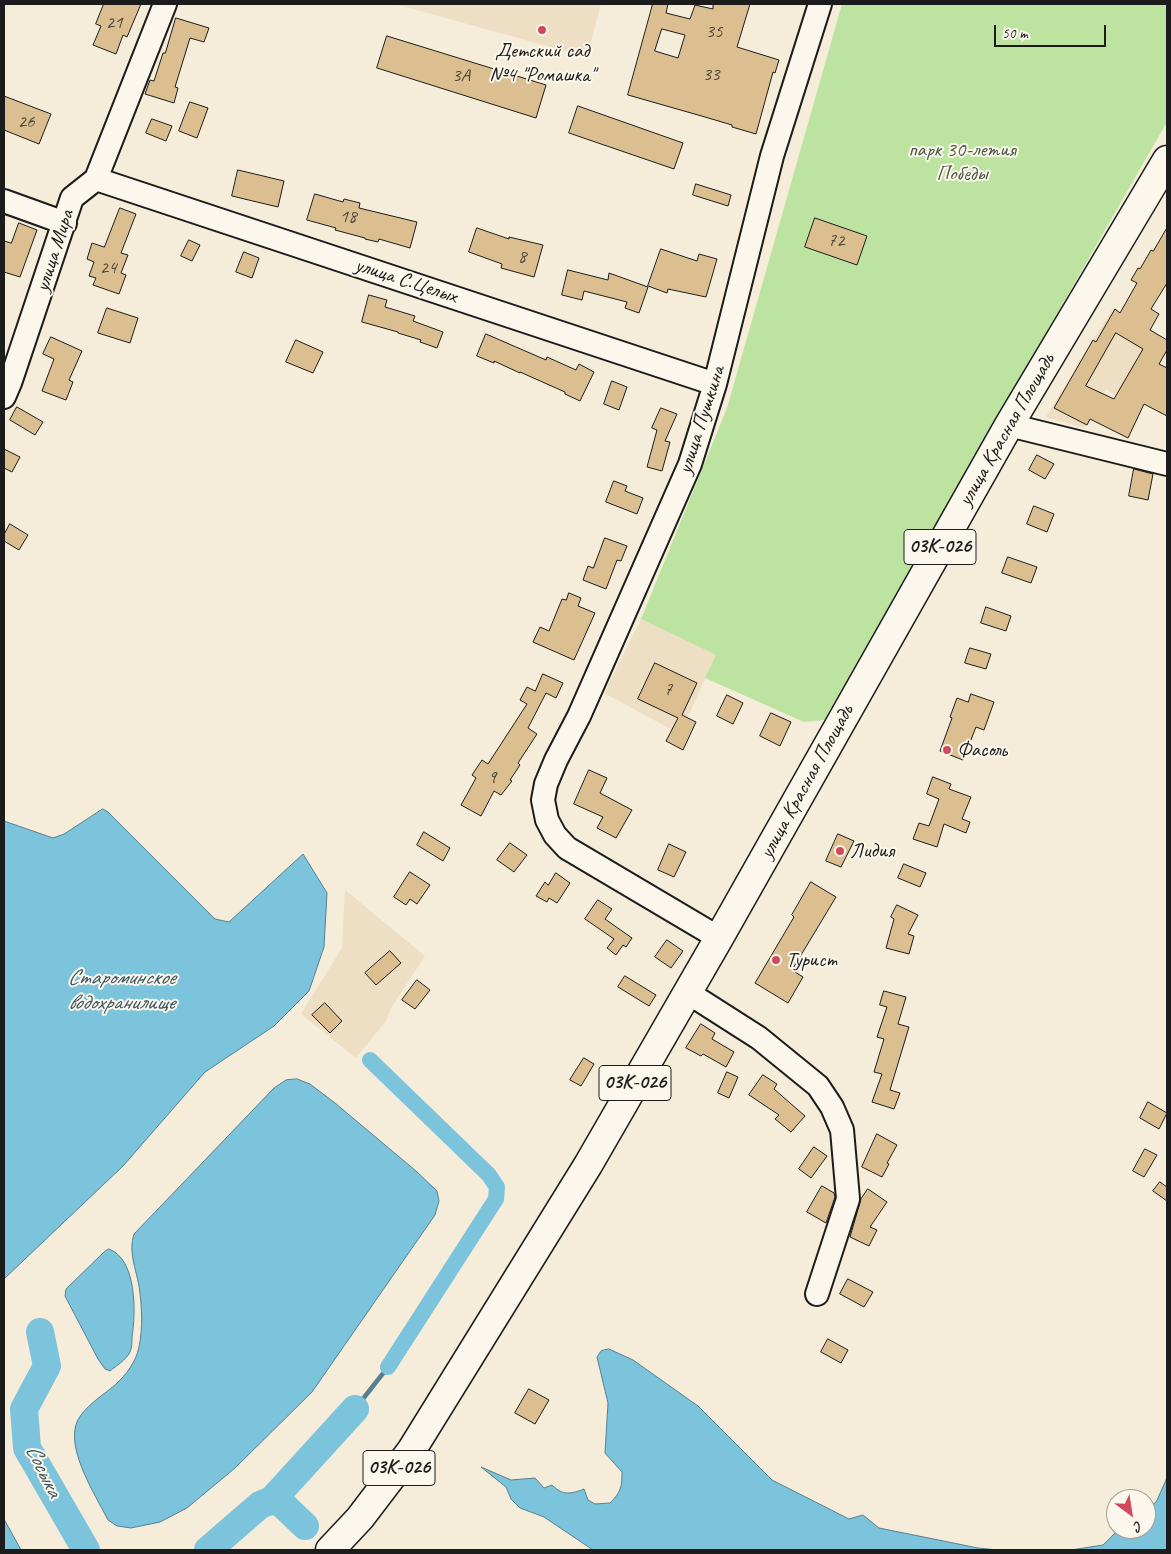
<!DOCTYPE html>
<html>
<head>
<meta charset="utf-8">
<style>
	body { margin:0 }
	#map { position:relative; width:1171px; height:1554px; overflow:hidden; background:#f5ecda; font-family:Caveat,sans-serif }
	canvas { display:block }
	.frame { position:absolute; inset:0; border:5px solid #1c1c1c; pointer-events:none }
	.north { position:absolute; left:1106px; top:1489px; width:50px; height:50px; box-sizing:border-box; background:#fbf7ec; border:1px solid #a29f99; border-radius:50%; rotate:149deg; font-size:14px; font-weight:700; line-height:20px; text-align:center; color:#1c1c1c }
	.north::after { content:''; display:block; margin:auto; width:18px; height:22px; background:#d1495b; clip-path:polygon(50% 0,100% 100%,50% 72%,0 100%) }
	.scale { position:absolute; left:994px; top:25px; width:112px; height:22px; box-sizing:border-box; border:2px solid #1c1c1c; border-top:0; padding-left:6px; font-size:15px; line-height:18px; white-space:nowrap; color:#1c1c1c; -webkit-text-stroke:4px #fbf7ec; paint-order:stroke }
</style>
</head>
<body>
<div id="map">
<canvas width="1171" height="1554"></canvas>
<div class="frame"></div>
<div class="north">С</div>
<div class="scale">50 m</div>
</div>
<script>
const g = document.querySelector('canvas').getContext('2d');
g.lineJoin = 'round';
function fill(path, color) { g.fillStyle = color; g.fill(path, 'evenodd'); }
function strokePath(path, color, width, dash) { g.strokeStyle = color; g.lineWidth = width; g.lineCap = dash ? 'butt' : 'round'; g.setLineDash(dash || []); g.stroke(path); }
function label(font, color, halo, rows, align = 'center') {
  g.font = font + ' Caveat,sans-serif'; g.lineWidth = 4; g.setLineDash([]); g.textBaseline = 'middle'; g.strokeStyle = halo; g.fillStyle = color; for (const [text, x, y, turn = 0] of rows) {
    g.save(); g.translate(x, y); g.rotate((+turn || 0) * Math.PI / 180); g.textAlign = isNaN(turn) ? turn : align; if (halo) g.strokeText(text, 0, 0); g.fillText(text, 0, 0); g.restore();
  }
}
const built = new Path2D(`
	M395,4H601L587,57Z
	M1113,308L1167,340V350L1143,392L1149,396L1141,410L1106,389L1084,428L1046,417Z
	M641,619L716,655L680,734L604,693Z
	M345,890L425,956L391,1008L386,1021L356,1058L301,1014L342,948Z`);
const green = new Path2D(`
	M842,4H1167V122L824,720L804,722L705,678L716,655L641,619L727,408Z`);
const water = new Path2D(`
	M103,809L108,812L215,919L229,922L303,854L327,893L324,947L309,991L274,1026L205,1072L123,1166L4,1279V821L53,838L64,834Z
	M297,1079L310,1084L335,1103L416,1171L437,1191L439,1201L435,1215L312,1392L235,1468L187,1508L160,1522L131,1528L117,1526L108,1520C95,1494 60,1441 81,1415C90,1403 103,1395 115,1385C126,1375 136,1362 139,1347C143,1328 142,1306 139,1286C136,1269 128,1251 134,1234L274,1088L286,1080Z
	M109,1249C137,1259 136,1313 132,1337C132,1342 132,1348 130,1352C126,1360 116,1366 110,1371L105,1369L98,1359L65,1296L66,1289L104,1252Z
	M609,1349L633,1360L698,1406L772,1480L849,1519L863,1515L879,1528L978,1548L998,1550H593L544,1517L520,1508L511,1499L506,1487L481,1467L511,1480L535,1478L544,1488L552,1485C563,1496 571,1494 584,1489L588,1500L595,1504L610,1503C621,1492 622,1487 622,1472L605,1453L608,1403L597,1357L601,1351Z
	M1167,1478V1550H1071L1103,1545L1119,1529H1146V1509L1156,1502Z
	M4,1519L21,1550H4Z`);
const stream = new Path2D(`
	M355,1409L388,1367`);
const canal = new Path2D(`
	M370,1060L489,1175L497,1187L496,1199L388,1367`);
const river = new Path2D(`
	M40,1332L47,1366L24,1409L27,1448L86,1550
	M272,1500L355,1409
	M208,1550L260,1505L272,1500L282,1504L305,1526`);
const building = new Path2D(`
	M104,4H141L127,37L123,35L116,54L93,45L101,26L96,24Z
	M653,4H668L666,13L690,19L695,5L713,9V4H750L737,47L779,60L775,73L773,72L756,134L732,127V125L705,117L628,95ZM662,29L685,35L678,58L655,51Z
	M176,18L209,28L204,42L190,38L175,87L178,88L174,103L145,94L150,80L154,81L163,53H165Z
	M387,36L546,85L536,118L377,68Z
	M4,96L51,114L39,144L4,130Z
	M190,102L208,108L197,138L179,131Z
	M578,106L683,143L674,169L569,133Z
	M152,119L172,126L166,141L146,133Z
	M238,170L284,181L278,207L232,196Z
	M696,184L731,195L728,206L693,195Z
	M315,194L343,202L344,199L360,203L359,208L417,222L410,248L379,239L378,242L365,239V238L335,230L336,228L307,220Z
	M120,208L136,214L121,253L128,255L121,273L126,275L119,294L93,285L96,278L89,276L94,262L87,259L92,243L104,247Z
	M815,218L867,236L857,265L805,247Z
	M19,223L37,230L20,277L4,272V241L11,243Z
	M477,228L509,239V237L543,245L534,277L501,268L502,264L469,252Z
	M1167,228V283L1151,309L1159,314L1150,330L1167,340V350L1159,364L1167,368V416L1144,404L1128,438L1090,419L1087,425L1054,408L1093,340L1096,342L1115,309L1120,313L1137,283L1131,280L1138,268L1140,269L1151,250L1153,251ZM1116,333L1143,349L1114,399L1086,386Z
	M189,240L200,245L192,261L181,256Z
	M661,249L697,261L699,254L717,259L706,297L668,289L667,293L648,286Z
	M244,252L259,258L252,278L236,272Z
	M568,270L608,280L609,273L648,287L639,313L625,308L627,302L584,291L582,300L562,295Z
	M369,295L387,300L385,307L415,316L413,321L443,332L437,348L420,342L421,340L398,333V332L362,322Z
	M107,308L138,318L130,343L98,333Z
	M486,334L546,360L547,357L576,370L579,364L594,372L580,401L565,394V392L520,372V373L494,361V363L477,356Z
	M51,337L82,351L69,380L73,382L66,400L42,391L54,359L43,354Z
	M296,340L323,352L313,373L286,362Z
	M612,381L627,387L619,410L604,404Z
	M17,407L43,422L35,435L10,420Z
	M661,408L677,414L665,441L670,442L662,471L647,467L657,430L652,428Z
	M4,449L20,457L12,472L4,468Z
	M1037,455L1054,464L1045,479L1029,470Z
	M1134,469L1153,474L1148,500L1129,496Z
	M614,481L627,486L625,491L643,498L637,514L606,502Z
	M1034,506L1054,514L1047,532L1027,524Z
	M10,524L28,535L19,550L4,541V535Z
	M605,538L627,546L621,561L617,560L606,589L583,580L588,566L593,568Z
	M1008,557L1037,567L1031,583L1002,573Z
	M569,593L581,598L578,606L595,613L574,660L533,642L540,627L549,631L562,599L566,600Z
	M986,607L1011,616L1006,631L981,623Z
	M970,648L991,654L986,669L965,663Z
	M655,663L697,683L682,715L696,722L683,750L666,741L678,718L638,699Z
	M543,674L563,683L556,698L546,693L528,728L537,734L518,763L520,765L510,780L512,781L501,795L494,791L481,816L461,805L476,778L472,775L482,760L488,764L527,704L520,700L527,687L535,691Z
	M971,694L994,702L984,730L976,727L963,760L940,751L952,718L950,717L957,698L968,702Z
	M727,695L743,703L733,724L717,716Z
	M771,713L791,722L780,746L760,736Z
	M589,770L607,778L600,793L632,810L616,838L597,828L603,817L574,804Z
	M933,777L951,784L949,789L971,797L962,819L970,822L966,833L944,824L937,847L913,839L919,823L929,826L939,799L927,794Z
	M424,832L450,848L443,861L417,845Z
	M838,834L854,841L841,867L826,861Z
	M510,843L527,855L514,872L497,860Z
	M669,844L686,852L674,877L658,870Z
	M904,864L926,873L920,887L898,878Z
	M410,872L430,885L417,904L410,899L406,905L394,897Z
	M556,873L570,883L557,903L549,898L547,902L536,896L545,882L548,885Z
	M811,882L836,897L792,970L803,977L788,1003L755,983L794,917L792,915Z
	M598,900L612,909L605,919L632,938L626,947L623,945L616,955L607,948L614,939L585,919Z
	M897,905L918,915L908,934L914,936L909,954L886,948L894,919L891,917Z
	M667,940L683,951L671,968L655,957Z
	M390,951L401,963L376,985L365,973Z
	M625,976L656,995L649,1006L618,987Z
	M417,980L430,990L415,1009L402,1000Z
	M884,991L906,997L898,1024L909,1027L890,1090L900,1093L894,1109L872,1102L882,1074L874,1072L884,1039L877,1037L887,1007L880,1005Z
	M325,1003L342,1021L330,1033L312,1015Z
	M701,1024L715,1033L712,1039L734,1052L726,1067L703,1054L701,1056L686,1048Z
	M584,1058L594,1064L581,1086L570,1080Z
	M727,1072L738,1077L729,1098L718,1093Z
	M763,1075L777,1084L774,1089L805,1116L791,1132L775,1119L779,1115L749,1095Z
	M1148,1102L1167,1113L1159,1129L1140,1118Z
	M877,1134L897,1145L887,1163L889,1164L882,1177L862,1167Z
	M814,1147L827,1156L811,1178L799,1169Z
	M1145,1149L1157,1155L1144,1177L1133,1171Z
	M1160,1182L1167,1187V1201L1153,1191Z
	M822,1186L834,1193L835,1197L826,1223L807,1212Z
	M868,1189L887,1202L870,1227L877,1230L869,1246L850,1237L861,1199Z
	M848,1279L873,1292L864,1307L840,1294Z
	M828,1339L848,1350L841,1363L821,1352Z
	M529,1389L549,1400L535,1424L515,1413Z`);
const minor = new Path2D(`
	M96,179L715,384
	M4,201L65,223
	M4,397L10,383L72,198L96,179L165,4
	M1009,425L1167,464
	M719,938L567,848L555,835L547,820L543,800L546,784L556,760L579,716L690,464L715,384L772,156L820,4
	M687,992L759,1038L818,1086L832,1107L842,1130L848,1199L817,1294`);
const major = new Path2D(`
	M330,1550L360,1518L411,1451L588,1165L719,938L1009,425L1167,160`);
const markers = [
	[542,30,5,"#d1495b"],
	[947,750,5,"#d1495b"],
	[840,851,5,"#d1495b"],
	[776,960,5,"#d1495b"]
];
const numberNames = [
	["21",114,23],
	["35",714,32],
	["33",711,75],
	["3А",461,76],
	["26",26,122],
	["18",348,217],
	["72",836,241],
	["8",522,257],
	["24",108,268],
	["7",668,690],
	["9",492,778]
];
const shields = [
	[940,547,72],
	[635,1083,72],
	[399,1468,72]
];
const shieldNames = [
	["03К-026",940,547],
	["03К-026",635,1083],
	["03К-026",399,1468]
];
const poiNames = [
	["Детский сад",542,51,"center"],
	["№4 \"Ромашка\"",542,75,"center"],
	["Фасоль",957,750],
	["Лидия",850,851],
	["Турист",786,960]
];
const parkNames = [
	["парк 30-летия",962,150],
	["Победы",962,174]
];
const streetNames = [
	["улица Мира",55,251,-72],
	["улица С.Целых",406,281,18],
	["улица Пушкина",702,420,-72],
	["улица Красная Площадь",1007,430,-60],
	["улица Красная Площадь",807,782,-61]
];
const waterNames = [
	["Староминское",121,978],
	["водохранилище",121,1003],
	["Сосыка",43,1471,64]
];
fill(built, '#eedec4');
fill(green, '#bce4a0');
fill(water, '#7cc3dc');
strokePath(water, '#56808f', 1);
strokePath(stream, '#56808f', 4.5);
strokePath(canal, '#7cc3dc', 16);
strokePath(river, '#7cc3dc', 28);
fill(building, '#dcbf91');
strokePath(building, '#1c1c1c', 1);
strokePath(minor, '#1c1c1c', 26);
strokePath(major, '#1c1c1c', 31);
strokePath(minor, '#fbf7ec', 22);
strokePath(major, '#fbf7ec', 28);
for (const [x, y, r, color] of markers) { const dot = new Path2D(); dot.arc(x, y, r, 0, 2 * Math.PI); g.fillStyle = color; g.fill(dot); strokePath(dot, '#fbf7ec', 2); }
label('19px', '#4c4539', null, numberNames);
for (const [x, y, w] of shields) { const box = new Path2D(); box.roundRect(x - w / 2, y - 17.5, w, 35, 4); g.fillStyle = '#fbf7ec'; g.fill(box); strokePath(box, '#1c1c1c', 1); }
label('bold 20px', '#1c1c1c', null, shieldNames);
label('21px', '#1c1c1c', '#fbf7ec', poiNames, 'left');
label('21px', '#4c5844', '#fbf7ec', parkNames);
label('21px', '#1c1c1c', '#fbf7ec', streetNames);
label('italic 22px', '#3e565f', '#fbf7ec', waterNames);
</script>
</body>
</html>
